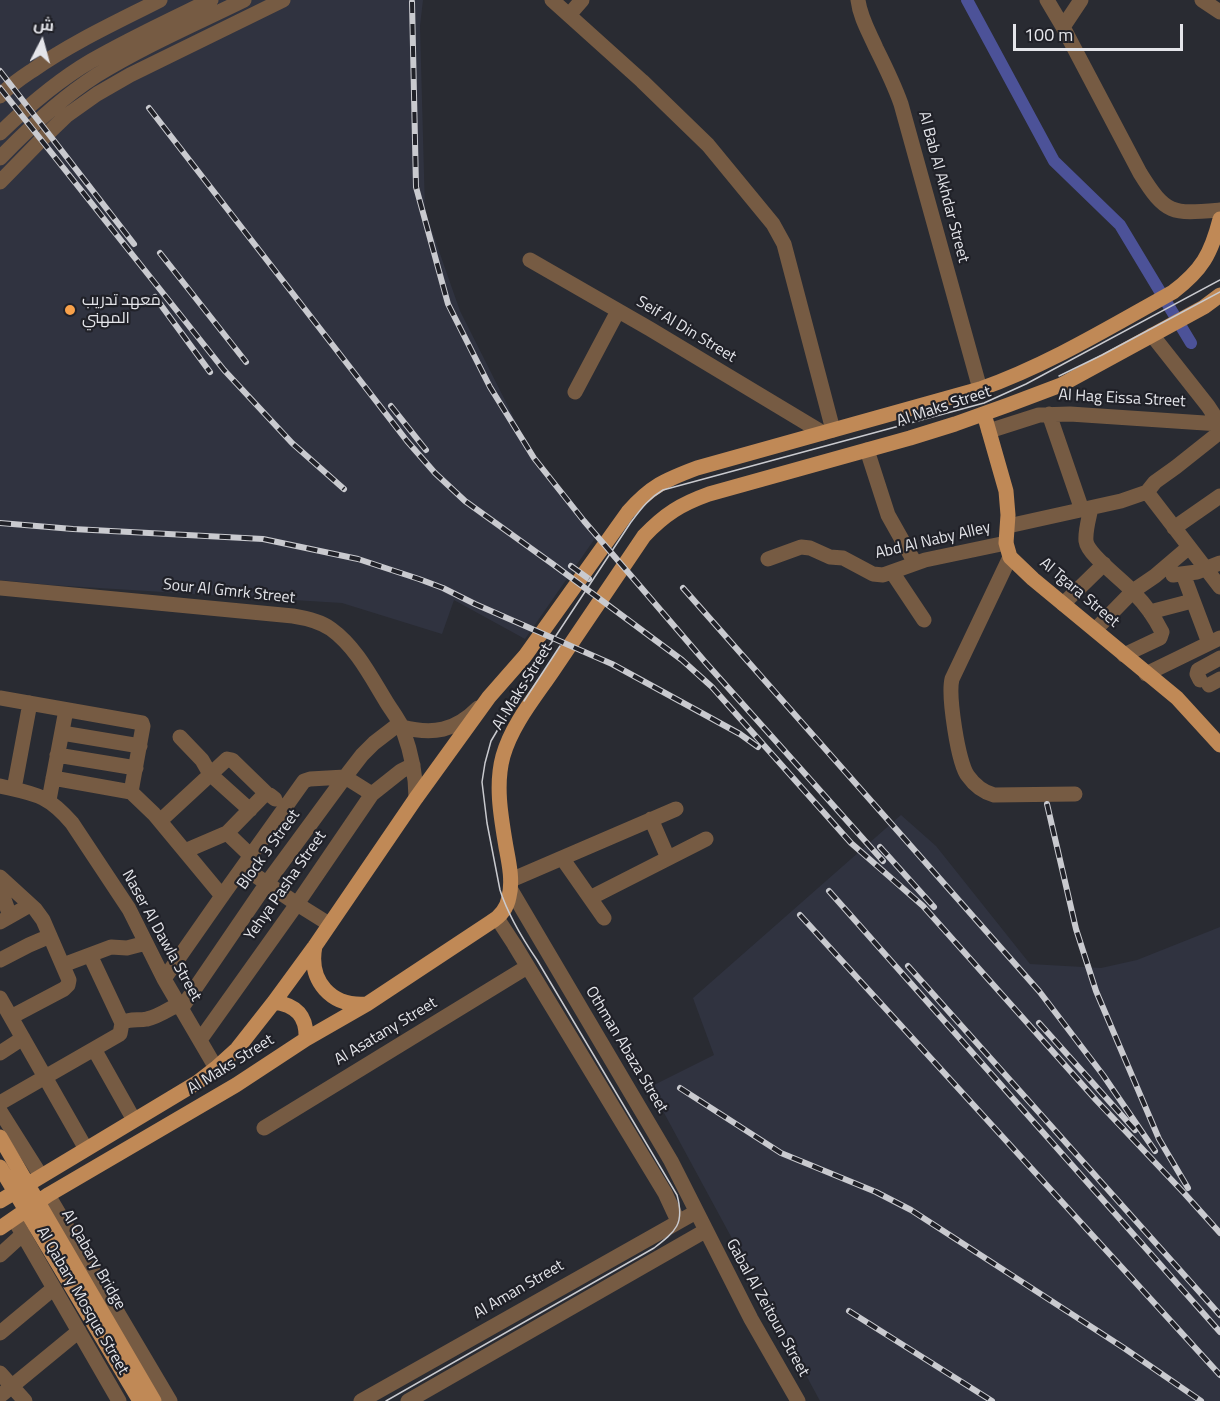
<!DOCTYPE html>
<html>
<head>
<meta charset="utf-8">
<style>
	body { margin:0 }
	#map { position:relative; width:1220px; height:1401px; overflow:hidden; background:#292b32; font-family:"Titillium Web",Cairo,sans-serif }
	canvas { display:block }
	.north { position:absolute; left:12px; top:12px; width:60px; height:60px; -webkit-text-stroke:4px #202128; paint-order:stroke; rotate:6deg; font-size:16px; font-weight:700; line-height:24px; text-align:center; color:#e4e5ea }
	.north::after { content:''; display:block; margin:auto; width:21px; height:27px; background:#e4e5ea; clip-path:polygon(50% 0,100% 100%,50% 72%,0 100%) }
	.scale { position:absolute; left:1013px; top:24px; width:170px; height:27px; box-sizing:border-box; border:3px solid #e4e5ea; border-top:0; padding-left:8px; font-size:18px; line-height:21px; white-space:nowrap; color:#e4e5ea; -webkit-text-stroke:4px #202128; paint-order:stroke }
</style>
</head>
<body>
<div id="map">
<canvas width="1220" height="1401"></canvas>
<div class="north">ش</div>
<div class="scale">100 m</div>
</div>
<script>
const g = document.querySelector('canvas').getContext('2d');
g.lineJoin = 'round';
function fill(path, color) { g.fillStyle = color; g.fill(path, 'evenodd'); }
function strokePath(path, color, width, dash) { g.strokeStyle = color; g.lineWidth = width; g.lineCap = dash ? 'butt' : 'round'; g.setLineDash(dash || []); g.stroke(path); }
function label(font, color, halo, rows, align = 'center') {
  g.font = font + ' "Titillium Web",Cairo,sans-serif'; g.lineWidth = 4.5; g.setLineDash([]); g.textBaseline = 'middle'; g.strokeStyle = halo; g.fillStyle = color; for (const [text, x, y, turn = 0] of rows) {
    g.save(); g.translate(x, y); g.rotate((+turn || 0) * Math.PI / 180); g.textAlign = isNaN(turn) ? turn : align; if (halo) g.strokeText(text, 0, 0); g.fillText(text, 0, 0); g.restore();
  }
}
const built = new Path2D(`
	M0,0H423L420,26L425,211L460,311L528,446L598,534L525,639L454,600L442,634L342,603L50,585L0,580Z
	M901,815L936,846L1030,964L1101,968L1137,960L1220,927V1401H820L650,1087L714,1055L693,998Z`);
const canal = new Path2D(`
	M967,0L1054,161L1120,225L1191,343`);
const minor = new Path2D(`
	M552,0L642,81L708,145L773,224L784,244L833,430
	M858,0C860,17 869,32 876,48C885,66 894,84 901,104L980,389
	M1047,0L1063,27L1140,173C1166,215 1172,214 1220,210
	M1202,0L1220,12
	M569,15L582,0
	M1063,27L1081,0
	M0,96C10,85 21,78 33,70C73,42 117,22 160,0
	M0,133C28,106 57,81 91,61C129,39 170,20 211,0
	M0,158C30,127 61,98 97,75C144,46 195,24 244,0
	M0,182L41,140L66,116L97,94L130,75L283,0
	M530,260L650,329L823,433
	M1152,335L1208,406L1220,424
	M575,392L618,311
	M1049,414L1082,510
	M989,431L1039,415L1070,414L1220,424
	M867,450L888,515L915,563
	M1147,492L1220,587
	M1091,508C1089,518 1085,531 1086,541C1088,556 1124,580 1134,593C1145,604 1155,618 1162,632L1160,638L1124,655
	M1008,526L1121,501L1147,492L1155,482L1176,467L1220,432
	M1174,528L1220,496
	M1010,557L952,679C948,695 958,764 968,776C975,786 983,792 994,795L1075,794
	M768,559L801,547L810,548L830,557L843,558L873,574L883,575L925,560L1006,543
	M892,572L924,620
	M1183,574L1209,643
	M1173,575L1197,572L1220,563
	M0,588L293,616C306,618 320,621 331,629C356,647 371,677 387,703C392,711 400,721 403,730C411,752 416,775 416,798
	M1063,604L1104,564
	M1150,612L1192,601
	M1095,630L1133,591L1155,576L1189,547
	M1146,674L1220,638
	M1200,680L1197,674L1198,670L1220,658
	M1209,685L1220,679
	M0,698L142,723L143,726L131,792
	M402,727C433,735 455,731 478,708
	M62,733L140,746
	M180,737L202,760L210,774L250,810
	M57,755L136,768
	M53,778L131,792L154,814L222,896
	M0,786C35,794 47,794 72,823L129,909L164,979L216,1068
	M14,789L30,703
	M49,800L66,710
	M651,819L668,858
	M160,821L227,759L232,760L267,794
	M227,833L251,856
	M185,851L227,833L264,795H270L275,799
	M562,858L604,918
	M243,867L297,904L329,924
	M0,877L35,909L43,920L69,980L68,985L64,989L11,1017
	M511,880L676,809
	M0,888L10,916
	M511,890L671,1161L751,1319L798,1401
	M590,898L706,839
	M497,918L514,944L665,1193L678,1221
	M0,922L30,905
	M90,955L122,1023
	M0,960L29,945L50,936
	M63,965L111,947L127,948L146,943
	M164,979L222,896L304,781L310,779L345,777L372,794
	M0,998L86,1149
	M181,1009L267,883L345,777L362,755L374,743L400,723
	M200,1040L297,904L372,794L401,771L413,765
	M94,1049L134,1120
	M0,1053L23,1038
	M0,1103L120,1034L122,1023C130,1018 138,1021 147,1019C158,1017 169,1009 179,1004
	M0,1111L41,1176
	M264,1128L527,967
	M48,1195L170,1401
	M14,1219L119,1401
	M0,1255L23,1234
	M0,1333L54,1288
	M0,1373L25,1401
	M0,1396L79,1331
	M361,1401L696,1212
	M408,1401L705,1231`);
const major = new Path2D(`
	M984,414L1006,491L1008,515L1006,543L1010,557L1033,579L1177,698L1220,745
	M315,946C308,981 331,1007 367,1004
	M274,1002C296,1005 307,1016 306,1039
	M0,1137L154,1401
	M0,1167L140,1401
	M0,1201L198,1082L216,1068L237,1049L274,1002L315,946L416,798L489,697L525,656L628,512C651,486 665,480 697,468L980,389C1048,365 1110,327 1173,292C1202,270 1211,254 1220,219
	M0,1228L48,1195L236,1085L306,1039L367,1004L491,922C501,916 507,908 509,897C513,881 509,863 506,847C501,817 495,785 503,756C512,724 536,696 554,669C584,624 614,580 644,536C665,514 681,504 709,494L910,438L955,424L1008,405L1061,385L1204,307L1220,295`);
const tram = new Path2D(`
	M1059,376L1102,355L1220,292
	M524,701L560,646
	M386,1401L654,1248C676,1231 685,1224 677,1195L537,960C522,938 508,915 500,890L487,823L482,782L485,763L491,741L532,672L631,522C641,509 649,498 663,490L984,403L1026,384L1220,280`);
const rail = new Path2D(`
	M412,2L416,187L448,304L490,387L534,458L584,521L706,663L883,861
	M0,71L134,244
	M0,88L224,370L292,443L344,489
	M149,108L407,441L435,473L465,501L554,565L682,660L712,687L851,843L923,906L1096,1100L1184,1193L1220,1233
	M160,253L246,362
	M155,297L210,372
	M391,406L426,450
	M0,523L73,529L263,539L358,559L419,579L443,588L475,604L612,664L740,734L758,747
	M571,566L589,579
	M683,588L1039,991L1103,1075L1155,1151
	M1047,804L1076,929L1096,991L1159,1139L1188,1188
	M880,847L934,907
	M829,891L1220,1332
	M800,915L1220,1375
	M908,966L1220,1315
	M1039,1023L1135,1130
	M680,1088L781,1153L876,1192L911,1210L1124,1348L1201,1401
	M849,1311L992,1401`);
const markers = [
	[70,310,6,"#f8a14a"]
];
const streetNames = [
	["Al Bab Al Akhdar Street",943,187,75],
	["Seif Al Din Street",686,330,31],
	["Al Hag Eissa Street",1122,399,3],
	["Al Maks Street",944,407,-18],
	["Abd Al Naby Alley",933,541,-13],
	["Sour Al Gmrk Street",229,592,6],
	["Al Tgara Street",1079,593,40],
	["Al Maks Street",523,687,-58],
	["Block 3 Street",269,850,-54],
	["Yehya Pasha Street",286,886,-55],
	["Naser Al Dawla Street",161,936,61],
	["Al Asatany Street",386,1032,-31],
	["Othman Abaza Street",626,1050,59],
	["Al Maks Street",231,1065,-32],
	["Al Qabary Bridge",93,1260,60],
	["Al Aman Street",519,1290,-30],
	["Al Qabary Mosque Street",82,1301,60],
	["Gabal Al Zeitoun Street",767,1308,61]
];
const poiNames = [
	["معهد تدريب",82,301],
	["المهني",82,319]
];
fill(built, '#303340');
strokePath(canal, '#4c5298', 12);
strokePath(minor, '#765b43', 15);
strokePath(major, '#c08956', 15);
strokePath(tram, '#c9cacf', 1.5);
strokePath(rail, '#c9cacf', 6);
strokePath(rail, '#202128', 4, [11]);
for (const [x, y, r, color] of markers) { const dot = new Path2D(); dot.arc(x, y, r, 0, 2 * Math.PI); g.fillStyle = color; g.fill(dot); strokePath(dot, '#202128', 2); }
label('16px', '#e4e5ea', '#202128', streetNames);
label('16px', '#e4e5ea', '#202128', poiNames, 'left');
</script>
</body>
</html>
